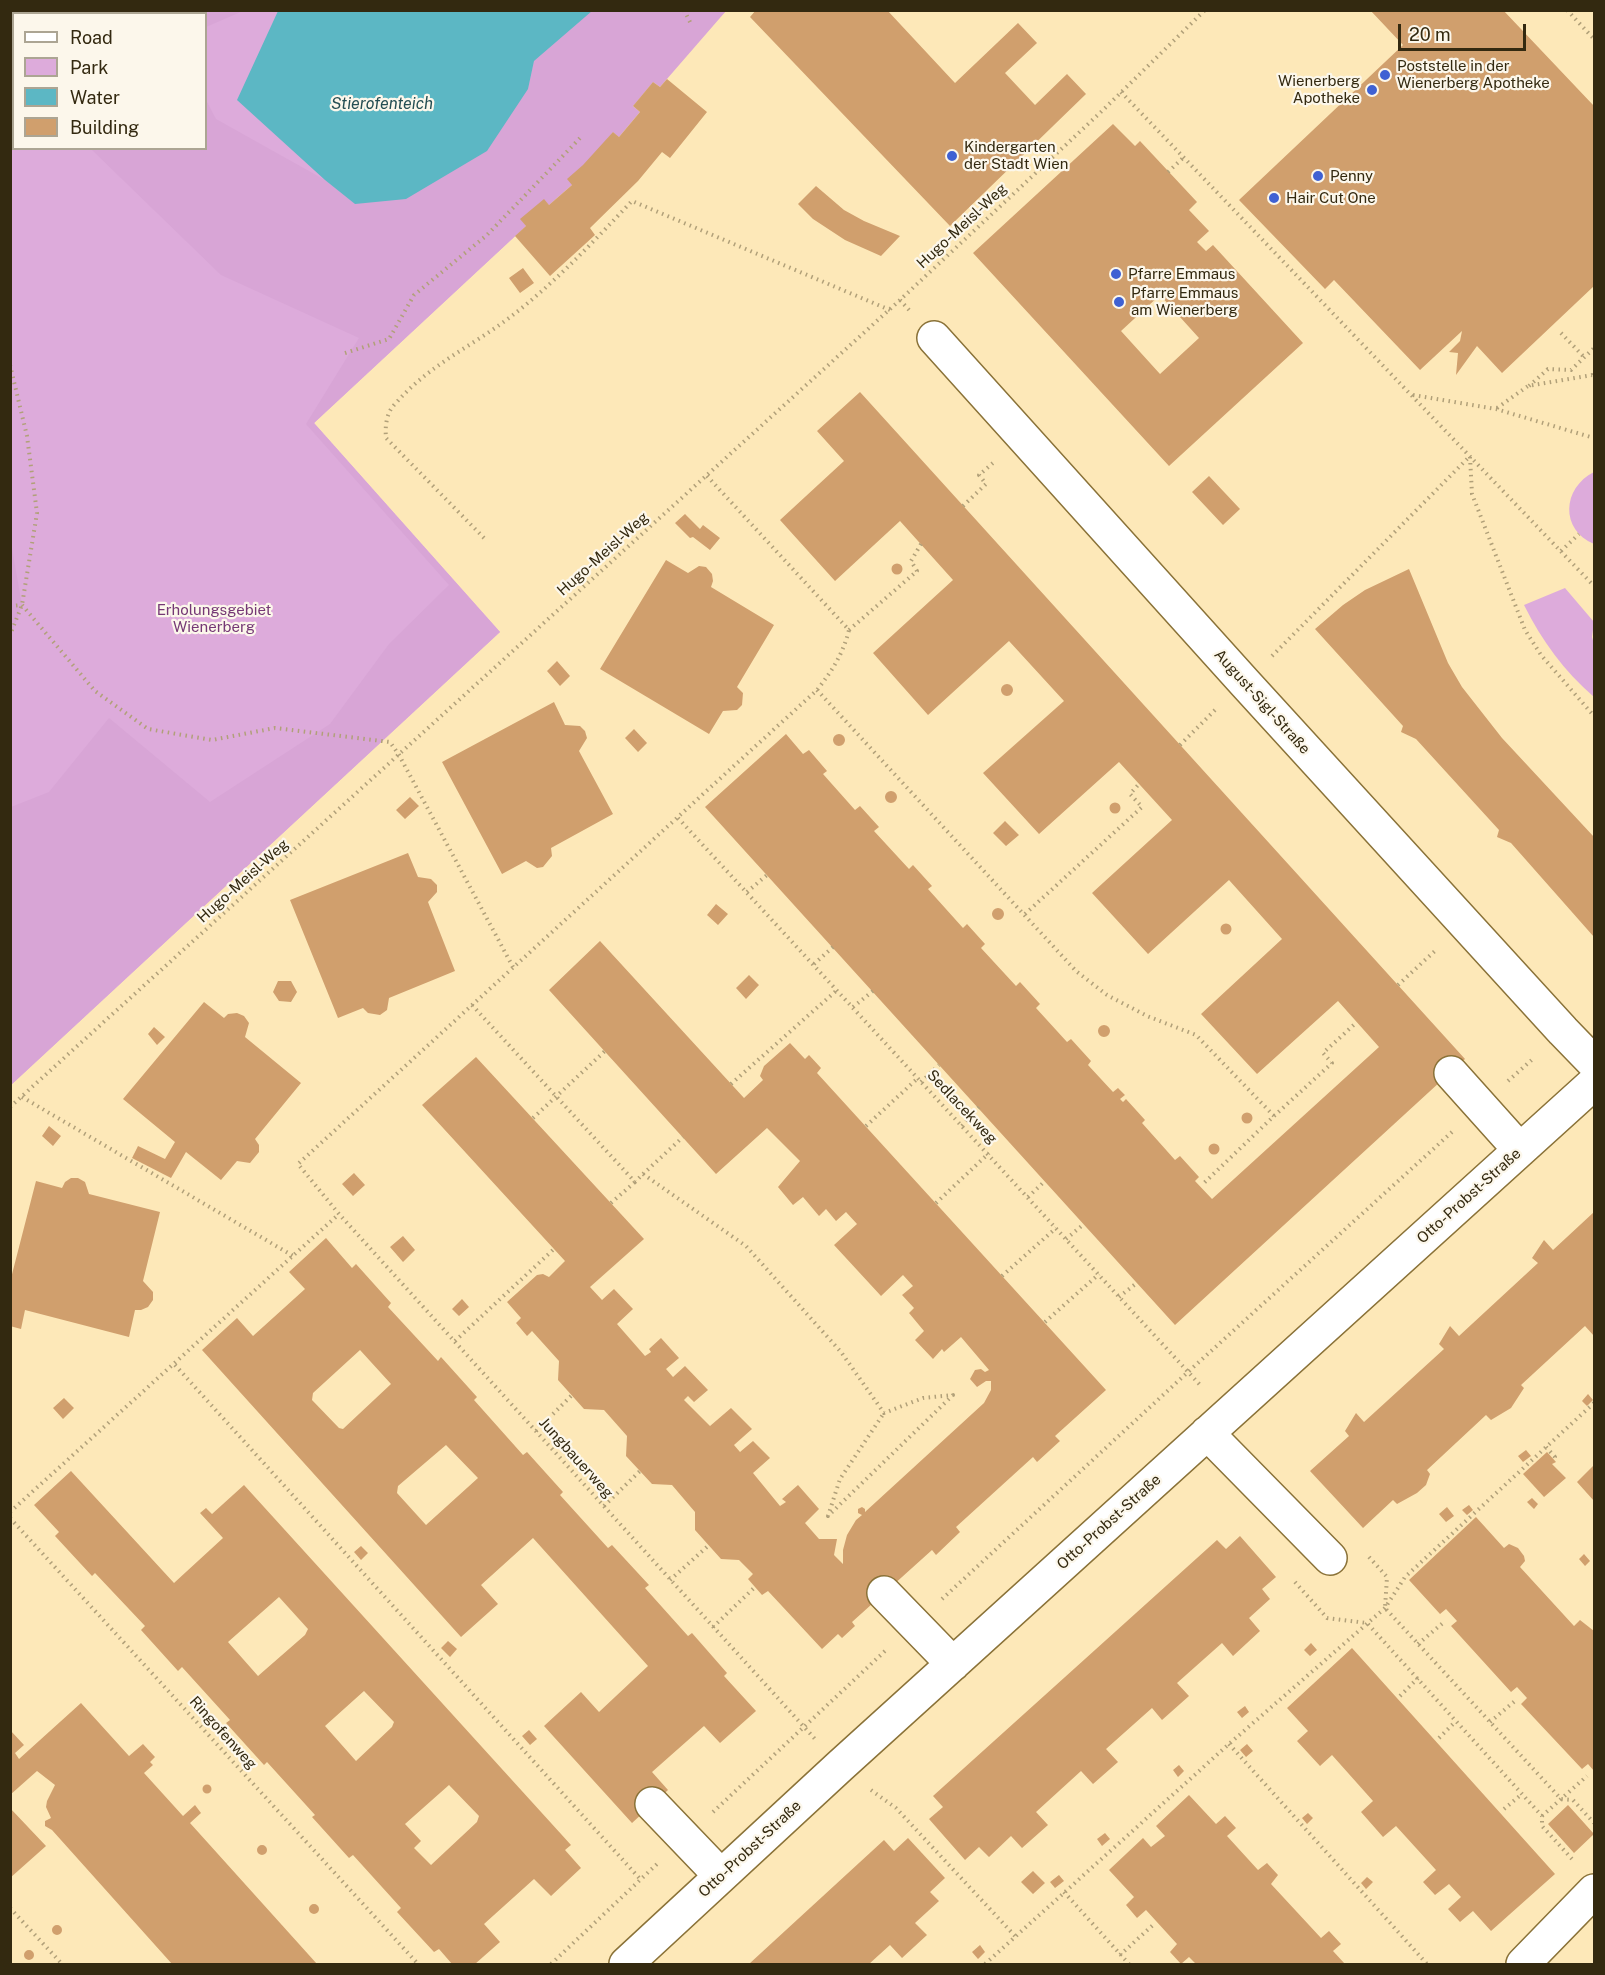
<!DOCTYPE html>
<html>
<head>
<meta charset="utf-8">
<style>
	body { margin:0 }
	#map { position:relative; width:1605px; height:1975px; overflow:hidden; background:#fde8b8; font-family:"Public Sans",sans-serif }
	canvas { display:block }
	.frame { position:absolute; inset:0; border:12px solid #332910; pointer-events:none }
	.legend { position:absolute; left:12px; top:12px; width:195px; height:138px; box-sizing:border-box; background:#fcf7eb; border:2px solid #aca593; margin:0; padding:8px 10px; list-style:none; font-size:18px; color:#332910 }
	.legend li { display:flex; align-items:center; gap:12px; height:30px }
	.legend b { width:30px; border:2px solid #aca593 }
	.scale { position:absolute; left:1398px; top:24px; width:128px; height:27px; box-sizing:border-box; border:3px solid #332910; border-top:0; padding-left:8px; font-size:18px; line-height:21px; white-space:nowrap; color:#332910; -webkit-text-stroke:4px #fcf7eb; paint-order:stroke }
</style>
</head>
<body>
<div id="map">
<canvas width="1605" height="1975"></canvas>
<div class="frame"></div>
<ul class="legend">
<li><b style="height:8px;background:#fff"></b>Road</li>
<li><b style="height:16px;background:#ddabdb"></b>Park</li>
<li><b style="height:16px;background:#5cb7c4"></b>Water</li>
<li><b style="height:16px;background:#d09f6d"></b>Building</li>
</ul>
<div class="scale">20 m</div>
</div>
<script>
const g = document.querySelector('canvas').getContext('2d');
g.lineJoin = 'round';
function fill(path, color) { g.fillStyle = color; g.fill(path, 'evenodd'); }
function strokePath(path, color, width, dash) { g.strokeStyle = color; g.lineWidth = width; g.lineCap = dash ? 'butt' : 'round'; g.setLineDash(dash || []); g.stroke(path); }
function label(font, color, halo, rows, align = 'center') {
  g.font = font + ' "Public Sans",sans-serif'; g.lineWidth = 4.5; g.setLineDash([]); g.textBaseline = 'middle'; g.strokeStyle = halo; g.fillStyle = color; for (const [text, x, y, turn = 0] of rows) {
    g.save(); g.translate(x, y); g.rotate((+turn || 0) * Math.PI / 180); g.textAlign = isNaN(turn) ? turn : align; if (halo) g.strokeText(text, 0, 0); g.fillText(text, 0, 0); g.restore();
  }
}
const green = new Path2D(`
	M11,11H726L653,82L633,106L619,137L613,132L549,205L544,200L521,219L526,226L314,423L500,632L11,1085ZM14,14H206V148H14Z
	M1594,472V544C1560,530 1562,488 1594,472Z
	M1565,588L1594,622L1592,637L1594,644V697C1564,671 1542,641 1524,605Z`);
const forest = new Path2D(`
	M152,11L154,13L14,14L13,38L11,34V11Z
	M179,11H243L206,27V14L182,13Z
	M592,11H726L660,87L653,82L633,106L640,112L619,137L613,132L572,185L549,205L544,200L521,219L526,226L314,423L500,632L11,1085V807L49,792L109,718L210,802L330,724L389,644L449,585L306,424L359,338L221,275L91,149L206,148V100L216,119L325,180L355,204L528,89L534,61Z
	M11,543L22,605L11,635H10Z`);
const water = new Path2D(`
	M278,11V10L592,11L534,61L528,89L487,151L406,199L355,204L325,180L237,100Z`);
const building = new Path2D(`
	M756,10H887L955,83L1018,23L1037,43L1005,73L1035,105L1067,74L1086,94L950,226L750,17Z
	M1370,10H1503L1594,106V286L1502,373L1477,346L1456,375L1458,353L1449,352L1460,341L1462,331L1420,370L1334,280L1325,289L1239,200L1403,45Z
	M667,79L707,112L670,158L662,152L638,181L590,228L595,235L550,276L515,236L526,226L520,219L544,199L549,205L572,185L567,179L583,165L613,132L619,137L640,112L633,106L653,82L660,87Z
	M1113,124L1135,146L1140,141L1197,202L1189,210L1209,231L1197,242L1206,251L1213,245L1303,343L1169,466L973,253ZM1160,295L1199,338L1160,374L1121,331Z
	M816,186L844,210L864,221L900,236L881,256L845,240L813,219L798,204Z
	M523,268L534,283L520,293L509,278Z
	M860,392L1465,1059L1175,1325L705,807L786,734L803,754L809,750L827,771L823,774L855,810L860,806L879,827L874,831L909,869L913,865L932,886L928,889L963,928L967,924L985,944L981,948L1016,986L1020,982L1040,1004L1036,1008L1067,1042L1071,1039L1091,1061L1088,1065L1113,1092L1118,1088L1125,1095L1120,1099L1123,1102L1126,1099L1145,1120L1142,1123L1175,1160L1180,1156L1199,1177L1195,1181L1212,1199L1379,1047L1338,1001L1257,1074L1201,1014L1282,939L1229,880L1148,954L1092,893L1172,820L1119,762L1039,834L983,773L1064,701L1009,641L928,715L873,653L953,580L900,521L835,581L780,520L844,461L817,431Z
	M1209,476L1240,509L1223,525L1192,492Z
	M685,514L700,529L703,525L720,538L710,550L693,537L690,538L675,523Z
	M666,560L688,573L699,566L706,567L712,574L713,581L711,587L774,625L737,687L743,693L742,705L737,710L723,711L709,734L600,669Z
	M891.5 569a5.5 5.5 0 1 1 11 0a5.5 5.5 0 1 1-11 0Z
	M1409,569L1448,663L1462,687L1502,738L1594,837V937L1511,843L1497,837L1499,830L1416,739L1401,732L1403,726L1315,629L1343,605L1365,590Z
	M557,661L570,676L560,686L547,671Z
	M1001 690a6 6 0 1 1 12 0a6 6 0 1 1-12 0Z
	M554,702L565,725L580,726L585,731L587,738L579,751L613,814L551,848L552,856L543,867L537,868L526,861L502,874L442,762Z
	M634,729L647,743L638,752L625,738Z
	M833 740a6 6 0 1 1 12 0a6 6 0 1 1-12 0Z
	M885 797a6 6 0 1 1 12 0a6 6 0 1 1-12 0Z
	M410,797L419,806L405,819L396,810Z
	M1109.5 808a5.5 5.5 0 1 1 11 0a5.5 5.5 0 1 1-11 0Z
	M1005,821L1019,835L1006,846L993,833Z
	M408,853L418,877L431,879L437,885V892L428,902L455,971L389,998L387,1010L380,1015L368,1013L363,1008L338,1018L290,900Z
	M716,904L728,914L718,925L707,915Z
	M992 914a6 6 0 1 1 12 0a6 6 0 1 1-12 0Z
	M1220.5 929a5.5 5.5 0 1 1 11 0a5.5 5.5 0 1 1-11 0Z
	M600,941L744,1098L763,1080L760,1076L764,1066L790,1043L805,1059L809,1055L821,1068L817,1073L1106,1390L1055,1436L1060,1441L1037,1462L1033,1457L956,1527L960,1532L936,1555L932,1550L852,1622L855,1626L842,1638L838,1634L822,1649L768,1591L762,1595L748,1579L753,1574L739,1560L721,1559L695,1530V1512L672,1485L652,1484L626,1456L627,1436L604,1410L584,1409L558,1380L559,1361L532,1331L527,1336L516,1323L521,1318L507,1302L537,1275L543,1274L549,1277L565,1261L422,1105L476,1057L644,1239L590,1287L602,1300L614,1289L633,1309L617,1324L645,1356L651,1352L649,1349L661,1338L679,1358L666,1369L673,1377L685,1366L708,1390L694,1402L688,1396L684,1400L710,1426L731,1408L752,1429L734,1445L740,1452L753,1441L770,1458L753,1473L780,1506L786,1502L782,1499L798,1485L819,1509L805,1523L819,1539H837L834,1555L843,1564V1550L847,1535L856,1520L862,1515L858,1513V1509L862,1507L865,1509V1512L984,1403L991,1390V1381H986L977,1387L970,1379L975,1370L981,1369L985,1372L989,1370L961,1337L944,1352L942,1349L933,1359L915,1340L924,1331L909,1313L914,1308L902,1295L913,1286L903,1275L881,1296L834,1245L857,1224L846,1212L836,1221L826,1209L819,1216L803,1197L793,1205L778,1187L800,1161L767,1128L716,1174L549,990Z
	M749,975L759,985L746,999L736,988Z
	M278,981H291L297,992L291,1002L279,1001L273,992Z
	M204,1002L224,1018L228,1014L237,1013L244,1016L249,1023L245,1037L301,1083L255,1139L259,1145V1152L250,1163L237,1161L221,1180L186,1152L171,1178L132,1158L138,1146L165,1159L175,1142L123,1099Z
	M1098 1031a6 6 0 1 1 12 0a6 6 0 1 1-12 0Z
	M154,1027L165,1037L157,1045L148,1034Z
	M1241.5 1118a5.5 5.5 0 1 1 11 0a5.5 5.5 0 1 1-11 0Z
	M49,1126L61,1136L53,1146L42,1136Z
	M1208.5 1149a5.5 5.5 0 1 1 11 0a5.5 5.5 0 1 1-11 0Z
	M354,1173L365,1185L353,1196L342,1184Z
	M71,1178H78L85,1182L89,1194L160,1212L143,1281L153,1292V1300L148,1307L141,1310H135L129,1337L25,1310L21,1329L10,1326V1282L36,1181L62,1188L65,1182Z
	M1594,1212V1336L1585,1326L1521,1385L1524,1388L1511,1408L1491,1420L1486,1415L1427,1470L1430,1474L1426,1485L1417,1493L1397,1504L1393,1500L1363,1528L1310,1471L1349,1436L1345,1431L1356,1413L1364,1422L1444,1349L1439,1344L1450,1326L1459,1336L1538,1263L1532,1258L1544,1240L1553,1250Z
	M403,1236L415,1250L403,1262L390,1247Z
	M326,1238L352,1268L356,1264L391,1303L388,1307L438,1361L441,1357L477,1397L474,1400L523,1455L527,1452L563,1492L560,1495L608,1548L612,1545L649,1585L645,1588L688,1636L692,1633L727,1673L724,1676L756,1711L720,1743L704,1726L652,1772L668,1790L632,1823L544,1726L581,1692L599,1712L648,1666L533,1538L481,1585L498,1604L461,1637L202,1350L237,1318L253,1336L305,1289L289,1272ZM360,1350L391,1384L343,1429L339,1428L312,1400L313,1393ZM446,1445L478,1478L426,1525L397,1493L398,1486Z
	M462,1299L469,1307L459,1316L452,1309Z
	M1588,1394L1593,1400L1587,1406L1582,1401Z
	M64,1398L74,1408L63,1419L53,1408Z
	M1526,1450L1531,1456L1523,1462L1518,1456Z
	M1547,1452L1556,1462L1552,1464L1566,1478L1544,1497L1523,1474Z
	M1594,1465V1501L1577,1482Z
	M71,1471L174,1583L223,1538L200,1513L206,1508L212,1514L244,1485L571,1845L565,1850L581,1868L551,1896L534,1879L484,1924L500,1942L475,1964H452L439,1949L434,1952L397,1912L401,1908L353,1855L349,1858L312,1817L315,1815L267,1762L264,1765L226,1723L230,1720L182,1667L178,1671L141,1630L145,1626L95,1573L92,1576L55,1536L59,1532L34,1505ZM279,1597L308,1629L305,1635L258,1676L228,1642ZM364,1691L394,1722L392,1727L356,1761L325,1726ZM449,1785L479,1816L477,1822L431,1865L414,1848L421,1841L405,1824Z
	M1532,1498L1538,1504L1534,1509L1527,1502Z
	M1469,1505L1473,1510L1467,1515L1462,1510Z
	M1447,1507L1454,1516L1446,1522L1439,1514Z
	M1476,1517L1504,1548L1509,1544L1518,1548L1524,1556L1525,1561L1520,1567L1574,1626L1580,1620L1594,1631V1771L1588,1764L1582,1769L1521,1704L1527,1698L1517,1687L1511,1692L1451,1626L1457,1621L1446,1609L1440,1614L1409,1580Z
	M1240,1536L1276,1577L1262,1589L1270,1599L1249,1618L1260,1631L1233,1656L1222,1643L1177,1683L1189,1696L1162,1720L1152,1708L1106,1749L1118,1762L1093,1784L1081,1771L1036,1812L1048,1825L1022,1848L1011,1836L989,1857L979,1847L965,1860L929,1819L943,1807L933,1796L1217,1540L1226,1549Z
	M361,1546L368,1553L361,1560L354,1552Z
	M1584,1554L1590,1561L1585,1566L1579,1559Z
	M448,1641L457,1649L450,1657L441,1648Z
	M1311,1643L1317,1650L1310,1656L1304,1650Z
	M1352,1648L1555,1874L1491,1931L1473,1911L1460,1922L1448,1909L1461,1897L1449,1884L1435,1895L1423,1882L1436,1870L1396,1826L1383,1837L1361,1812L1373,1801L1332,1755L1320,1766L1297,1741L1308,1731L1287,1708Z
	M81,1703L129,1756L143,1744L155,1757L150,1762L153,1765L144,1773L183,1816L195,1805L201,1813L190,1823L317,1964H172L52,1830L45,1826V1821L51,1818L46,1807L47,1801L55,1785L37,1771L10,1795V1730L24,1745L15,1753L19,1759Z
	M1245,1706L1249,1712L1242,1718L1237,1712Z
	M529,1730L537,1739L530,1745L522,1736Z
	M1247,1744L1253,1751L1246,1757L1240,1750Z
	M1179,1765L1184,1771L1178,1777L1173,1770Z
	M202.5 1789a4.5 4.5 0 1 1 9 0a4.5 4.5 0 1 1-9 0Z
	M1189,1795L1216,1824L1225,1816L1236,1828L1227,1836L1258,1870L1267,1863L1278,1875L1271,1884L1321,1938L1329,1931L1341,1944L1333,1951L1345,1964H1196L1189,1957L1181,1964L1170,1952L1177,1944L1146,1910L1137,1918L1126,1905L1134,1897L1109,1870L1143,1838L1151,1847L1165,1836L1156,1826Z
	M1568,1805L1594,1834L1574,1853L1548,1824Z
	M10,1808L46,1846L10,1878Z
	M1308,1813L1313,1818L1307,1824L1302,1818Z
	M1105,1833L1110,1839L1102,1846L1097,1839Z
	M908,1838L945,1878L930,1892L939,1901L915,1923L927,1935L902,1958L890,1945L869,1964H749L884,1840L894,1851Z
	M257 1850a5 5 0 1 1 10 0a5 5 0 1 1-10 0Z
	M1033,1871L1045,1883L1033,1894L1021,1882Z
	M1059,1875L1064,1881L1055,1888L1050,1882Z
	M1367,1877L1373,1882L1366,1889L1361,1883Z
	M309 1909a5 5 0 1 1 10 0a5 5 0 1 1-10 0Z
	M52 1930a5 5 0 1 1 10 0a5 5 0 1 1-10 0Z
	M980,1945L985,1952L978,1959L972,1952Z
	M24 1955a5 5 0 1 1 10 0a5 5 0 1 1-10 0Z`);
const path = new Path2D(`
	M684,10L692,26
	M1567,10L1594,39
	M1121,92L1594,586
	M1168,172L1184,157
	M900,300L910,311
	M1561,333L1584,357
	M345,353L389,339L414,295L487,235L582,136
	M10,365L27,436L37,513L22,605L10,635
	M1529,386L1548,369L1571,370L1594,348
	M1413,395L1496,409L1594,438
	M1497,408L1528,386L1592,375L1594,377
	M1470,457L1472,494L1525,630L1541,655L1594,716
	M707,476L849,630C843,654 832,671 817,690L298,1164L339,1214L815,1739
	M963,506L986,484L979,475L993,463
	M484,538L386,438C385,427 386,413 395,404C429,365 469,348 509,318C554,284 593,242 632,201L890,310
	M1561,551L1579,534
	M22,605L95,691L148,729L212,740L275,728L390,742L399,755L513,967
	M10,606L22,605
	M849,630L917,571L911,561L921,544
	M1272,656L1470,456
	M817,690L1076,971L1107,995L1147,1016L1196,1035L1274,1116L1204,1183
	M1180,745L1217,708
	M678,818L1202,1387
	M747,892L767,875
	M1025,914L1142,807L1130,794L1139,784
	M814,964L833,947
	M1398,985L1437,949
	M472,1005L635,1182L643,1174L746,1246L841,1352L884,1413L923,1398L953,1395L828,1516L840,1479L884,1413
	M853,1007L873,991
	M1508,1081L1534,1058
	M921,1082L939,1065
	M731,1084L837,990
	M22,1097L295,1257
	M10,1107L900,300L1102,111L1205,10
	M1274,1116L1332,1063L1323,1053L1357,1022
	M533,1118L605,1051
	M866,1126L918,1078
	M962,1126L979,1107
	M643,1174L683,1137
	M1028,1197L1045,1181
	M611,1203L635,1182
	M936,1203L989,1153
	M1066,1239L1084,1224
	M1002,1276L1056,1228
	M1119,1297L1138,1282
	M1045,1322L1099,1274
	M455,1341L554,1249
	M175,1365L641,1880
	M536,1431L572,1395
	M1546,1447L1555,1457L1554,1459
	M604,1506L640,1471
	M10,1512L339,1214
	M10,1518L418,1964
	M1369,1557L1387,1577L1385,1608L1561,1799L1573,1800L1594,1823
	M670,1580L709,1545
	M1295,1582L1327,1618L1367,1623L1542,1816V1826L1572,1859
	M942,1599L1188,1372L1452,1132
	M713,1627L755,1587
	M1418,1644L1444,1622
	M1400,1696L1418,1678
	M1490,1722L1516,1700
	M1439,1738L1456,1721
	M1229,1744L1427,1964
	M871,1790L896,1808L1015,1936
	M1504,1809L1522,1794
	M713,1812L885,1651
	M1542,1816L1587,1776
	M1064,1892L1129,1964
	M10,1908L62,1964
	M1120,1955L1153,1925
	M551,1964L657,1864
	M985,1964L1229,1744L1385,1608L1405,1577L1594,1403`);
const minor = new Path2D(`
	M934,338L1245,683L1563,1031L1594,1063
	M1451,1073L1520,1150
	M1207,1433L1330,1558
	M884,1593L953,1664
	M652,1804L721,1876
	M626,1964L840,1766L1594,1083
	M1523,1964L1594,1891`);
const markers = [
	[1385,75,6,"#3f61d3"],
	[1372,90,6,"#3f61d3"],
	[952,156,6,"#3f61d3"],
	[1318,176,6,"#3f61d3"],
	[1274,198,6,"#3f61d3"],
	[1116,274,6,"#3f61d3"],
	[1119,302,6,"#3f61d3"]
];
const poiNames = [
	["Poststelle in der",1397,66],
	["Wienerberg Apotheke",1397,83],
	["Wienerberg",1360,81,"right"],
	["Apotheke",1360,98,"right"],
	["Kindergarten",964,147],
	["der Stadt Wien",964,164],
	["Penny",1330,176],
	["Hair Cut One",1286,198],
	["Pfarre Emmaus",1128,274],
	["Pfarre Emmaus",1131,293],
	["am Wienerberg",1131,310]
];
const streetNames = [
	["Hugo-Meisl-Weg",962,226,-43],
	["Hugo-Meisl-Weg",603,554,-42],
	["August-Sigl-Straße",1262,702,48],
	["Hugo-Meisl-Weg",243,881,-42],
	["Sedlacekweg",962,1107,47],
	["Otto-Probst-Straße",1469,1196,-42],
	["Jungbauerweg",576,1458,48],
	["Otto-Probst-Straße",1109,1522,-42],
	["Ringofenweg",223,1733,48],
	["Otto-Probst-Straße",750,1849,-43]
];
const parkNames = [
	["Erholungsgebiet",214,610],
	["Wienerberg",214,627]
];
const waterNames = [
	["Stierofenteich",382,104]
];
fill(green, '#ddabdb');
fill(forest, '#d8a5d6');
fill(water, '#5cb7c4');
fill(building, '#d09f6d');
strokePath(minor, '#8a7238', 36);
strokePath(path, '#b1a079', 4, [1.5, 4.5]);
strokePath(minor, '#fff', 33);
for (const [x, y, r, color] of markers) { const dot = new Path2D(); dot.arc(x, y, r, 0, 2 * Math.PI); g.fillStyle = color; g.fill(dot); strokePath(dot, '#fcf7eb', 2); }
label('15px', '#332910', '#fcf7eb', poiNames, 'left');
label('15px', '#332910', '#fcf7eb', streetNames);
label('15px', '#753875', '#fcf7eb', parkNames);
label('italic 16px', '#244e53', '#fcf7eb', waterNames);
</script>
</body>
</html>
